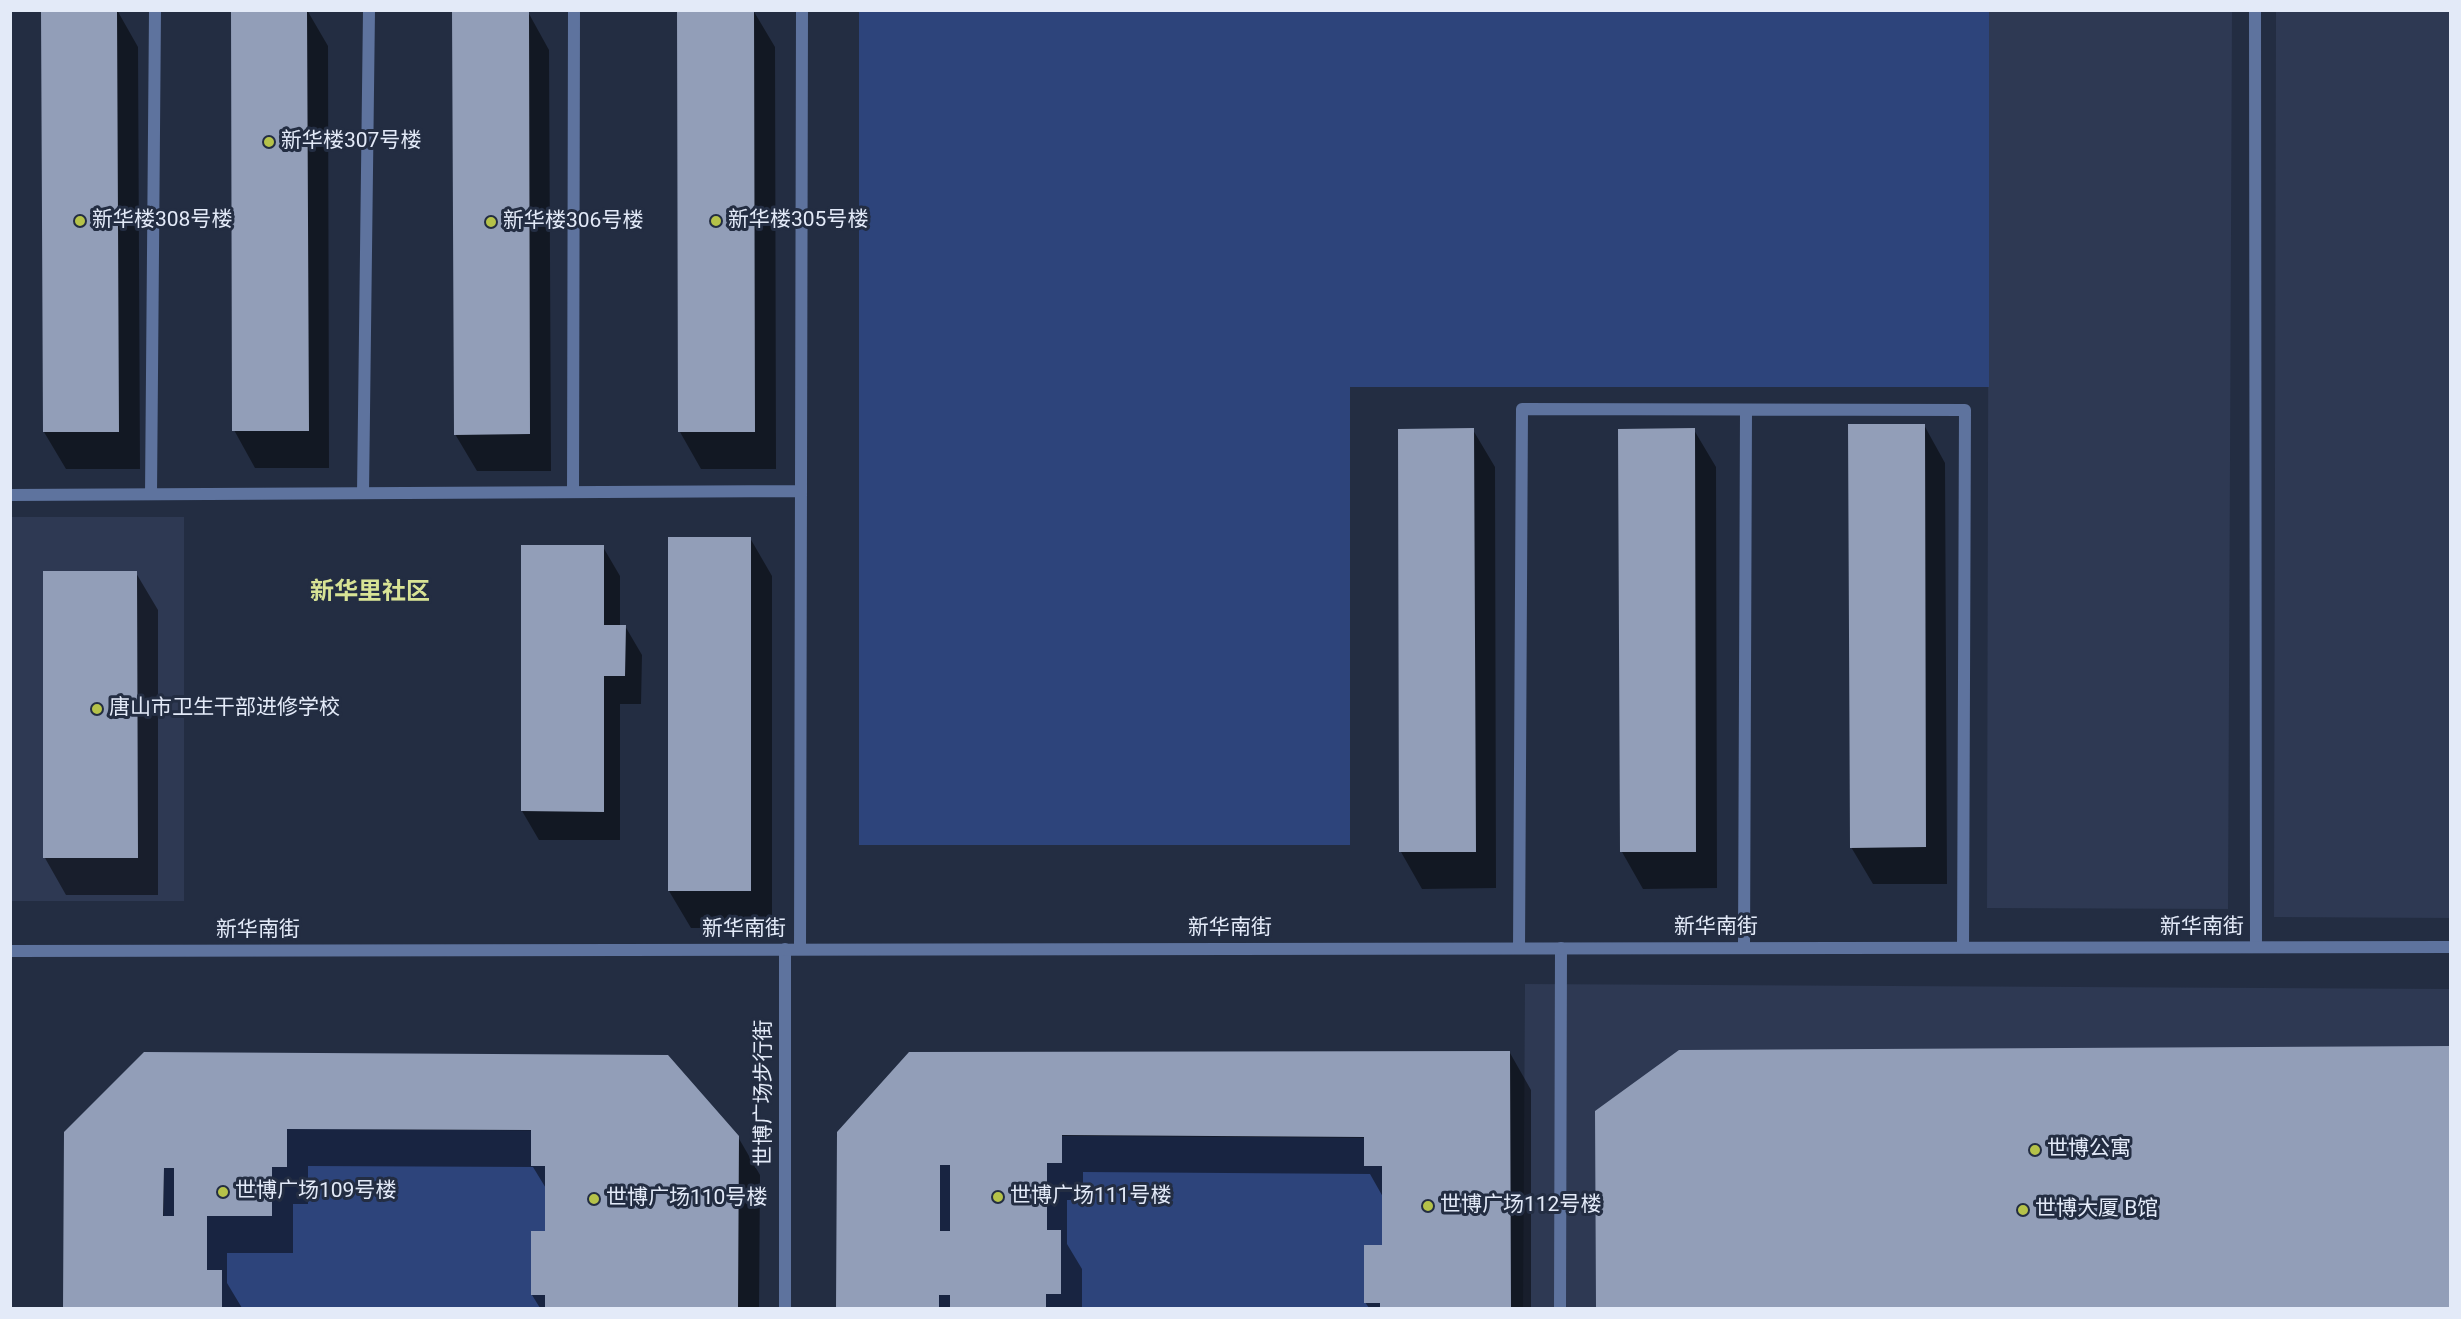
<!DOCTYPE html>
<html>
<head>
<meta charset="utf-8">
<style>
	body { margin:0 }
	#map { position:relative; width:2461px; height:1319px; overflow:hidden; background:#232d42; font-family:Roboto,sans-serif }
	canvas { display:block }
	.frame { position:absolute; inset:0; border:12px solid #e3eaf8; pointer-events:none }
</style>
</head>
<body>
<div id="map">
<canvas width="2461" height="1319"></canvas>
<div class="frame"></div>
</div>
<script>
const g = document.querySelector('canvas').getContext('2d');
g.lineJoin = 'round';
function fill(path, color) { g.fillStyle = color; g.fill(path, 'evenodd'); }
function strokePath(path, color, width, dash) { g.strokeStyle = color; g.lineWidth = width; g.lineCap = dash ? 'butt' : 'round'; g.setLineDash(dash || []); g.stroke(path); }
function label(font, color, halo, rows, align = 'center') {
  g.font = font + ' Roboto,"Noto Sans SC",sans-serif'; g.lineWidth = 6; g.setLineDash([]); g.textBaseline = 'middle'; g.strokeStyle = halo; g.fillStyle = color; for (const [text, x, y, turn = 0] of rows) {
    g.save(); g.translate(x, y); g.rotate((+turn || 0) * Math.PI / 180); g.textAlign = isNaN(turn) ? turn : align; if (halo) g.strokeText(text, 0, 0); g.fillText(text, 0, 0); g.restore();
  }
}
const built = new Path2D(`
	M1989,11H2232L2228,909L1987,908Z
	M2276,11H2450V918L2274,917Z
	M11,517H184V901H11Z
	M1525,984L2450,989V1308H1523Z`);
const green = new Path2D(`
	M859,11H1989V387H1350V845H859Z
	M164,1128L638,1131L636,1308H163Z
	M940,1135L1414,1138L1413,1308H939Z`);
const shadow = new Path2D(`
	M117,10L138,47L140,469H66L44,432Z
	M232,10H307L328,46L329,468H255L234,430Z
	M753,10L775,47L776,469H701L680,432Z
	M528,12L549,50L551,471H477L455,434Z
	M1924,425L1945,463L1947,884H1873L1851,847Z
	M1473,430L1495,467L1496,888L1422,889L1401,852Z
	M1694,430L1716,467L1717,888L1643,889L1622,852Z
	M669,538H750L772,576V928H691L669,891Z
	M603,547L620,576V626H625L642,655L641,704H620V840H539L522,811Z
	M136,573L158,610V895H66L45,858Z
	M2450,1047V1308H1597V1111L2170,1049Z
	M145,1053L738,1137L760,1175L759,1308H540L532,1295V1233H547V1190L533,1167L308,1166V1204H293V1253H227V1283L242,1308H65V1133Z
	M1510,1053L1531,1090V1308H1369L1365,1302L1383,1246V1197L1370,1174L1083,1172V1200H1067V1244L1082,1269V1308H838V1133Z`);
const building = new Path2D(`
	M41,10H117L119,432H43Z
	M231,10H307L309,431H232Z
	M677,10H754L755,432H678Z
	M452,11H529L530,434L454,435Z
	M1848,424H1925L1926,847L1850,848Z
	M1474,428L1476,852H1399L1398,429Z
	M1695,428L1696,852H1620L1618,429Z
	M668,537H751V891H668Z
	M521,545H604V625H626L625,676H604V812L521,811Z
	M43,571H137L138,858H43Z
	M2450,1046V1308H1596L1595,1111L1679,1050Z
	M1510,1051L1511,1308H1380V1303H1364V1245H1382V1166H1364V1137L1062,1135V1163H1047V1230H1061V1294H1046V1308H950V1295H939V1308H836L837,1132L909,1052ZM940,1165H950V1231H940Z
	M144,1052L668,1055L739,1136L738,1308H545V1295H531V1231H545V1166H531V1130L287,1129V1167H272V1216H207V1270H222V1308H63L64,1132ZM164,1168H174V1216H163Z`);
const service = new Path2D(`
	M2255,10L2256,947`);
const pedestrian = new Path2D(`
	M785,1308V949
	M1560,1308L1561,948`);
const minor = new Path2D(`
	M573,492L574,10
	M363,493L369,10
	M151,494L155,10
	M10,495L801,491
	M1519,948L1522,409L1965,410L1963,948
	M1744,948L1746,410
	M800,949L802,10
	M10,951L2450,947`);
const markers = [
	[269,142,6,"#b5c249"],
	[80,221,6,"#b5c249"],
	[716,221,6,"#b5c249"],
	[491,222,6,"#b5c249"],
	[97,709,6,"#b5c249"],
	[2035,1150,6,"#b5c249"],
	[223,1192,6,"#b5c249"],
	[998,1197,6,"#b5c249"],
	[594,1199,6,"#b5c249"],
	[1428,1206,6,"#b5c249"],
	[2023,1210,6,"#b5c249"]
];
const poiNames = [
	["新华楼307号楼",281,142],
	["新华楼308号楼",92,221],
	["新华楼305号楼",728,221],
	["新华楼306号楼",503,222],
	["唐山市卫生干部进修学校",109,709],
	["世博公寓",2047,1150],
	["世博广场109号楼",235,1192],
	["世博广场111号楼",1010,1197],
	["世博广场110号楼",606,1199],
	["世博广场112号楼",1440,1206],
	["世博大厦 B馆",2035,1210]
];
const streetNames = [
	["新华南街",1716,928],
	["新华南街",2202,928],
	["新华南街",1230,929],
	["新华南街",744,930],
	["新华南街",258,931],
	["世博广场步行街",765,1093,-90]
];
const quarterNames = [
	["新华里社区",370,593]
];
fill(built, '#2e3953');
fill(green, '#2d447b');
fill(shadow, '#0007');
fill(building, '#929eb8');
strokePath(service, '#5e739e', 12);
strokePath(pedestrian, '#5e739e', 12);
strokePath(minor, '#5e739e', 12);
for (const [x, y, r, color] of markers) { const dot = new Path2D(); dot.arc(x, y, r, 0, 2 * Math.PI); g.fillStyle = color; g.fill(dot); strokePath(dot, '#232d42', 2); }
label('21px', '#e3eaf8', '#232d42', poiNames, 'left');
label('21px', '#e3eaf8', '#232d42', streetNames);
label('bold 24px', '#d8e395', '#232d42', quarterNames);
</script>
</body>
</html>
